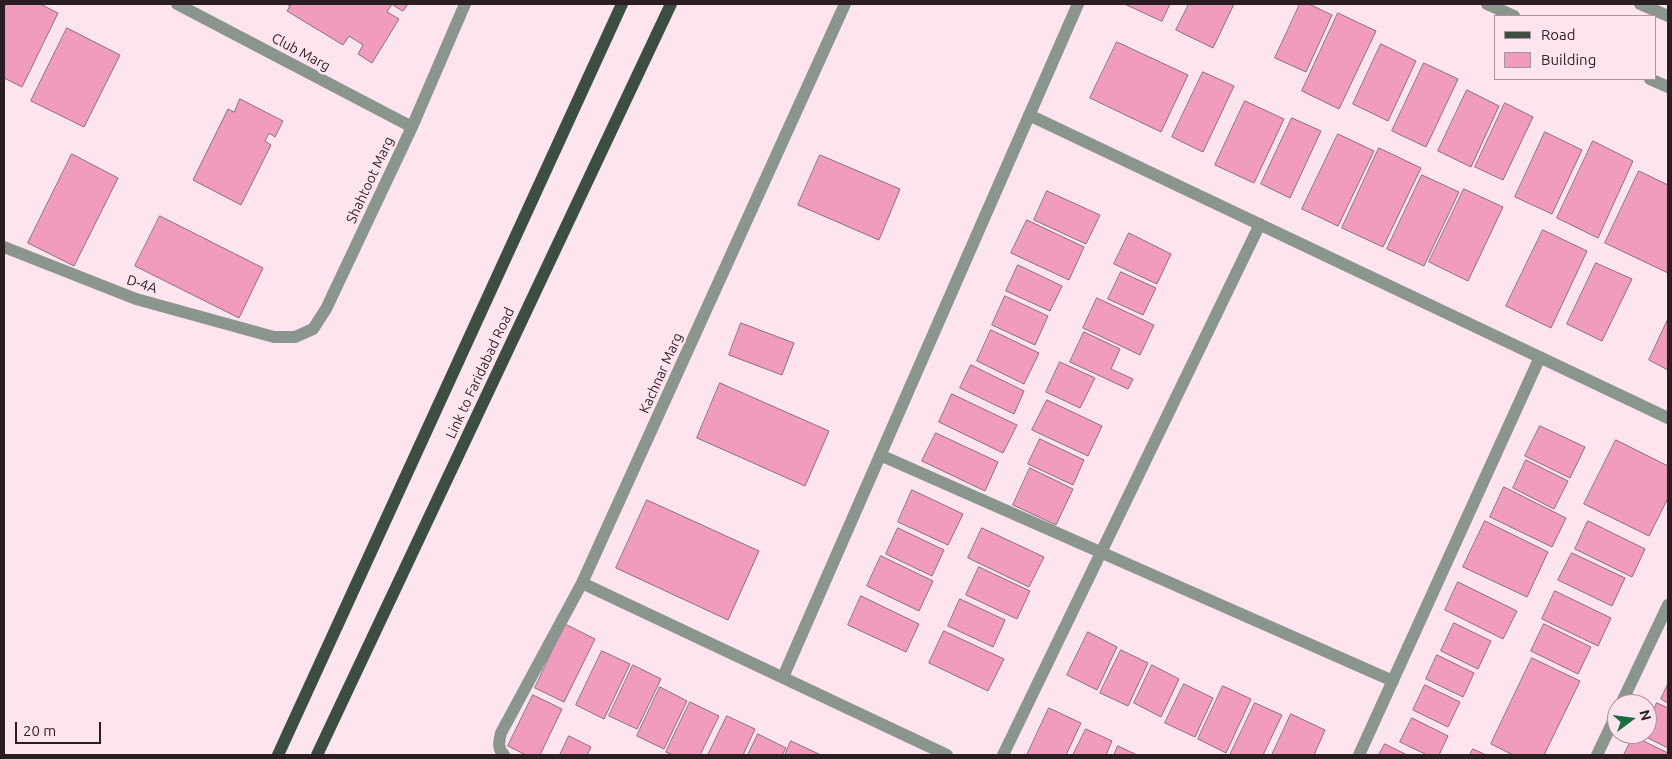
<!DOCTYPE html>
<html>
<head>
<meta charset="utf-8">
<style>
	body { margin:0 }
	#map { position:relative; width:1672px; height:759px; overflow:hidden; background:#fee4ee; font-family:Ubuntu,sans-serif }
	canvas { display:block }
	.frame { position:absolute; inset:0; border:5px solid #2a1e23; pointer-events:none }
	.legend { position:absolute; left:1494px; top:15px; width:162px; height:65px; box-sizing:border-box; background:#fee4ee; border:1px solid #a9959d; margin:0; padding:6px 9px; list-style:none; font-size:15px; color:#2a1e23 }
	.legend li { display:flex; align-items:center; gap:10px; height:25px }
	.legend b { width:25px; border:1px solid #a9959d }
	.north { position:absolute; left:1607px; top:694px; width:50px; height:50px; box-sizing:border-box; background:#fee4ee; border:1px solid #a9959d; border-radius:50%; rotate:75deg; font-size:14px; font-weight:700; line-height:20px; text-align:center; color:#2a1e23 }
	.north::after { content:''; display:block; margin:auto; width:18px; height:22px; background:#1a6d3e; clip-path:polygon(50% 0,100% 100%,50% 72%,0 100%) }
	.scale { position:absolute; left:15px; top:722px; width:86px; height:22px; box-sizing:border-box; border:2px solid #2a1e23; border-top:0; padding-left:6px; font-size:15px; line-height:18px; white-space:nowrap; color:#2a1e23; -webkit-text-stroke:4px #fee4ee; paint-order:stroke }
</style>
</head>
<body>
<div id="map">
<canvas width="1672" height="759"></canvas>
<div class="frame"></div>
<ul class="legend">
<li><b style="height:6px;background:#3b4e41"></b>Road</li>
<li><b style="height:14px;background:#f19cbf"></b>Building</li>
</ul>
<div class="north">N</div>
<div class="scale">20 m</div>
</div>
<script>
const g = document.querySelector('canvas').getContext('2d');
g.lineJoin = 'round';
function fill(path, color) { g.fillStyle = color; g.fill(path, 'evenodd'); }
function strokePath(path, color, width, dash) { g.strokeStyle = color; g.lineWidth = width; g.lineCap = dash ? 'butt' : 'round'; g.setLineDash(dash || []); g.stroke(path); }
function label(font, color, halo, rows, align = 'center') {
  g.font = font + ' Ubuntu,sans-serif'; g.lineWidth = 5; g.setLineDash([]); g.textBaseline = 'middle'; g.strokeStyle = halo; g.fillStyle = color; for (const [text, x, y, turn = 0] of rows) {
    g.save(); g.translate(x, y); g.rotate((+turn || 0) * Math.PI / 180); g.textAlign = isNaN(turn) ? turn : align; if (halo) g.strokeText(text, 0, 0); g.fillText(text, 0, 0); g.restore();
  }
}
const building = new Path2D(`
	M6,4H40L58,13L22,87L4,78V9Z
	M286,4H392L387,12L399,19L372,63L358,54L363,45L349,36L343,45L287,11L290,6Z
	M392,4H408L403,11Z
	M1125,4H1170L1162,21Z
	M1189,4H1234L1213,48L1176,30Z
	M1300,4H1309L1332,15L1306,72L1275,58Z
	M1338,13L1376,31L1339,109L1302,91Z
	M67,28L120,55L84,127L31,101Z
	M1117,42L1188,75L1161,132L1090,98Z
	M1381,44L1416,61L1388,121L1353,104Z
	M1424,63L1458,79L1426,147L1392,131Z
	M1203,72L1234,86L1203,152L1172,137Z
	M1467,90L1499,106L1471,167L1438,151Z
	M240,99L283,121L275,137L269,133L265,141L271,145L241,205L193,180L228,109L234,112Z
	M1245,101L1284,119L1254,183L1215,165Z
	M1505,103L1533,117L1503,180L1475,167Z
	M1292,118L1321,131L1290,198L1261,184Z
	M1545,132L1582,150L1552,214L1515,197Z
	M1338,134L1374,151L1338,226L1302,209Z
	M1593,141L1633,161L1598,238L1557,218Z
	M1379,148L1421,168L1383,247L1342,228Z
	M72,154L118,178L74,266L28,243Z
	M820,155L900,189L879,240L798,205Z
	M1639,171L1668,185V273L1605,243Z
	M1422,175L1459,192L1424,266L1387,249Z
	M1464,189L1503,207L1468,281L1429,262Z
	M1047,191L1100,215L1086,244L1034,220Z
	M160,216L263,268L239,318L135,266Z
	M1027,220L1084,247L1069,280L1011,253Z
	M1543,230L1587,251L1551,328L1506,306Z
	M1129,233L1171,254L1157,284L1114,264Z
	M1596,263L1632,279L1602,341L1567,324Z
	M1018,265L1062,286L1050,311L1006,291Z
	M1121,272L1156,288L1143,315L1108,299Z
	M1005,296L1048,316L1035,345L992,325Z
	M1097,298L1154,325L1140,355L1083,328Z
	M1668,319V370L1649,360Z
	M741,323L794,343L782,375L729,355Z
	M991,330L1039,353L1024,384L977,361Z
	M1084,332L1120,349L1111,369L1133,379L1128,389L1070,362Z
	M1060,362L1095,378L1080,408L1046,392Z
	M971,365L1024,391L1014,414L960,388Z
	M720,383L829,431L805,486L697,438Z
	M952,394L1017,425L1003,453L939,422Z
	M1047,400L1102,426L1088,456L1032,430Z
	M1540,426L1585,447L1570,478L1525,456Z
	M936,433L998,462L985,491L922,461Z
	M1040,439L1084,460L1073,485L1028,464Z
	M1616,440L1668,466V498L1649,536L1584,504Z
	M1526,460L1568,481L1554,509L1513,488Z
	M1030,468L1073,489L1056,525L1013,505Z
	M1504,487L1566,518L1552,547L1490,517Z
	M912,490L963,514L948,545L898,522Z
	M647,500L759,551L728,620L616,568Z
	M1485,521L1548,552L1527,597L1463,567Z
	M1588,521L1645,549L1632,577L1575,549Z
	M898,528L944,550L932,576L886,554Z
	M982,528L1044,557L1029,587L968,558Z
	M1572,553L1625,578L1612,606L1558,580Z
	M881,556L933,581L919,611L867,586Z
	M979,567L1030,591L1017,619L966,595Z
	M1458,582L1517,611L1503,639L1445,610Z
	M1555,591L1611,618L1598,646L1542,619Z
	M861,596L919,624L906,652L848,625Z
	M960,599L1005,620L993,647L948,626Z
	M1454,623L1491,641L1478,669L1441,651Z
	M565,624L595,639L564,702L535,688Z
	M1544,624L1591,647L1578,674L1531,651Z
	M944,631L1004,659L988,691L929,663Z
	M1088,632L1117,647L1097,690L1067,675Z
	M1121,650L1148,663L1128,706L1100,693Z
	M602,651L630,664L604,719L576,705Z
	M1437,655L1474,673L1463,697L1426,679Z
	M1532,658L1580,681L1544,755H1513L1491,744Z
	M633,665L661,679L637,729L609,716Z
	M1152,665L1179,679L1161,717L1134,703Z
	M1184,684L1213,698L1195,737L1165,723Z
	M1668,684V703L1661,699Z
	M1425,685L1460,702L1448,727L1413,710Z
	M1223,686L1251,699L1226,753L1198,739Z
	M660,687L687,701L664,749L637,736Z
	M533,695L562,709L540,755H526L508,746Z
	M690,702L719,716L700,755H673L666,752Z
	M1255,703L1282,715L1263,755H1230Z
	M1657,703L1668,708V748L1642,735L1647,734V725Z
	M1049,708L1081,723L1066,755H1027Z
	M1291,714L1325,730L1314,755H1272Z
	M727,716L755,729L743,755H708Z
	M1412,718L1448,736L1439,755H1427L1400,742Z
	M1086,729L1112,741L1106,755H1073Z
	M758,734L786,748L782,755H748Z
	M569,736L591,747L587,755H560Z
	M1633,736L1668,753V755H1624Z
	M791,741L821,755H785Z
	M1385,744L1407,755H1379Z
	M1118,746L1137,755H1114Z
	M1473,749L1486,755H1470Z`);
const street = new Path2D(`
	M177,4L412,127
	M1487,4L1514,16
	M1640,4L1668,16
	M1650,79L1668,87
	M1029,115L1668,418
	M4,247L136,299L274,337H295L313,329L326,309L412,127L465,4
	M880,455L1393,681
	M582,583L947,755
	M783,677L1078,4
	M1621,704L1668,605
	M504,755C497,748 499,742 501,733L582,583L845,4
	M1003,755L1260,224
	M1359,755L1540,357
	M1597,755L1617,713`);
const primary = new Path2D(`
	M278,755L622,4
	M317,755L671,4`);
const streetNames = [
	["Club Marg",301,52,28],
	["Shahtoot Marg",370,180,-65],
	["D-4A",142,284,18],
	["Link to Faridabad Road",480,373,-65],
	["Kachnar Marg",661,373,-66]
];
fill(building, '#f19cbf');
strokePath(building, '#8a6e78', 1);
strokePath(street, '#8a958d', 12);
strokePath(primary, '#3b4e41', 12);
label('14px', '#2a1e23', '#fee4ee', streetNames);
</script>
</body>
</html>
